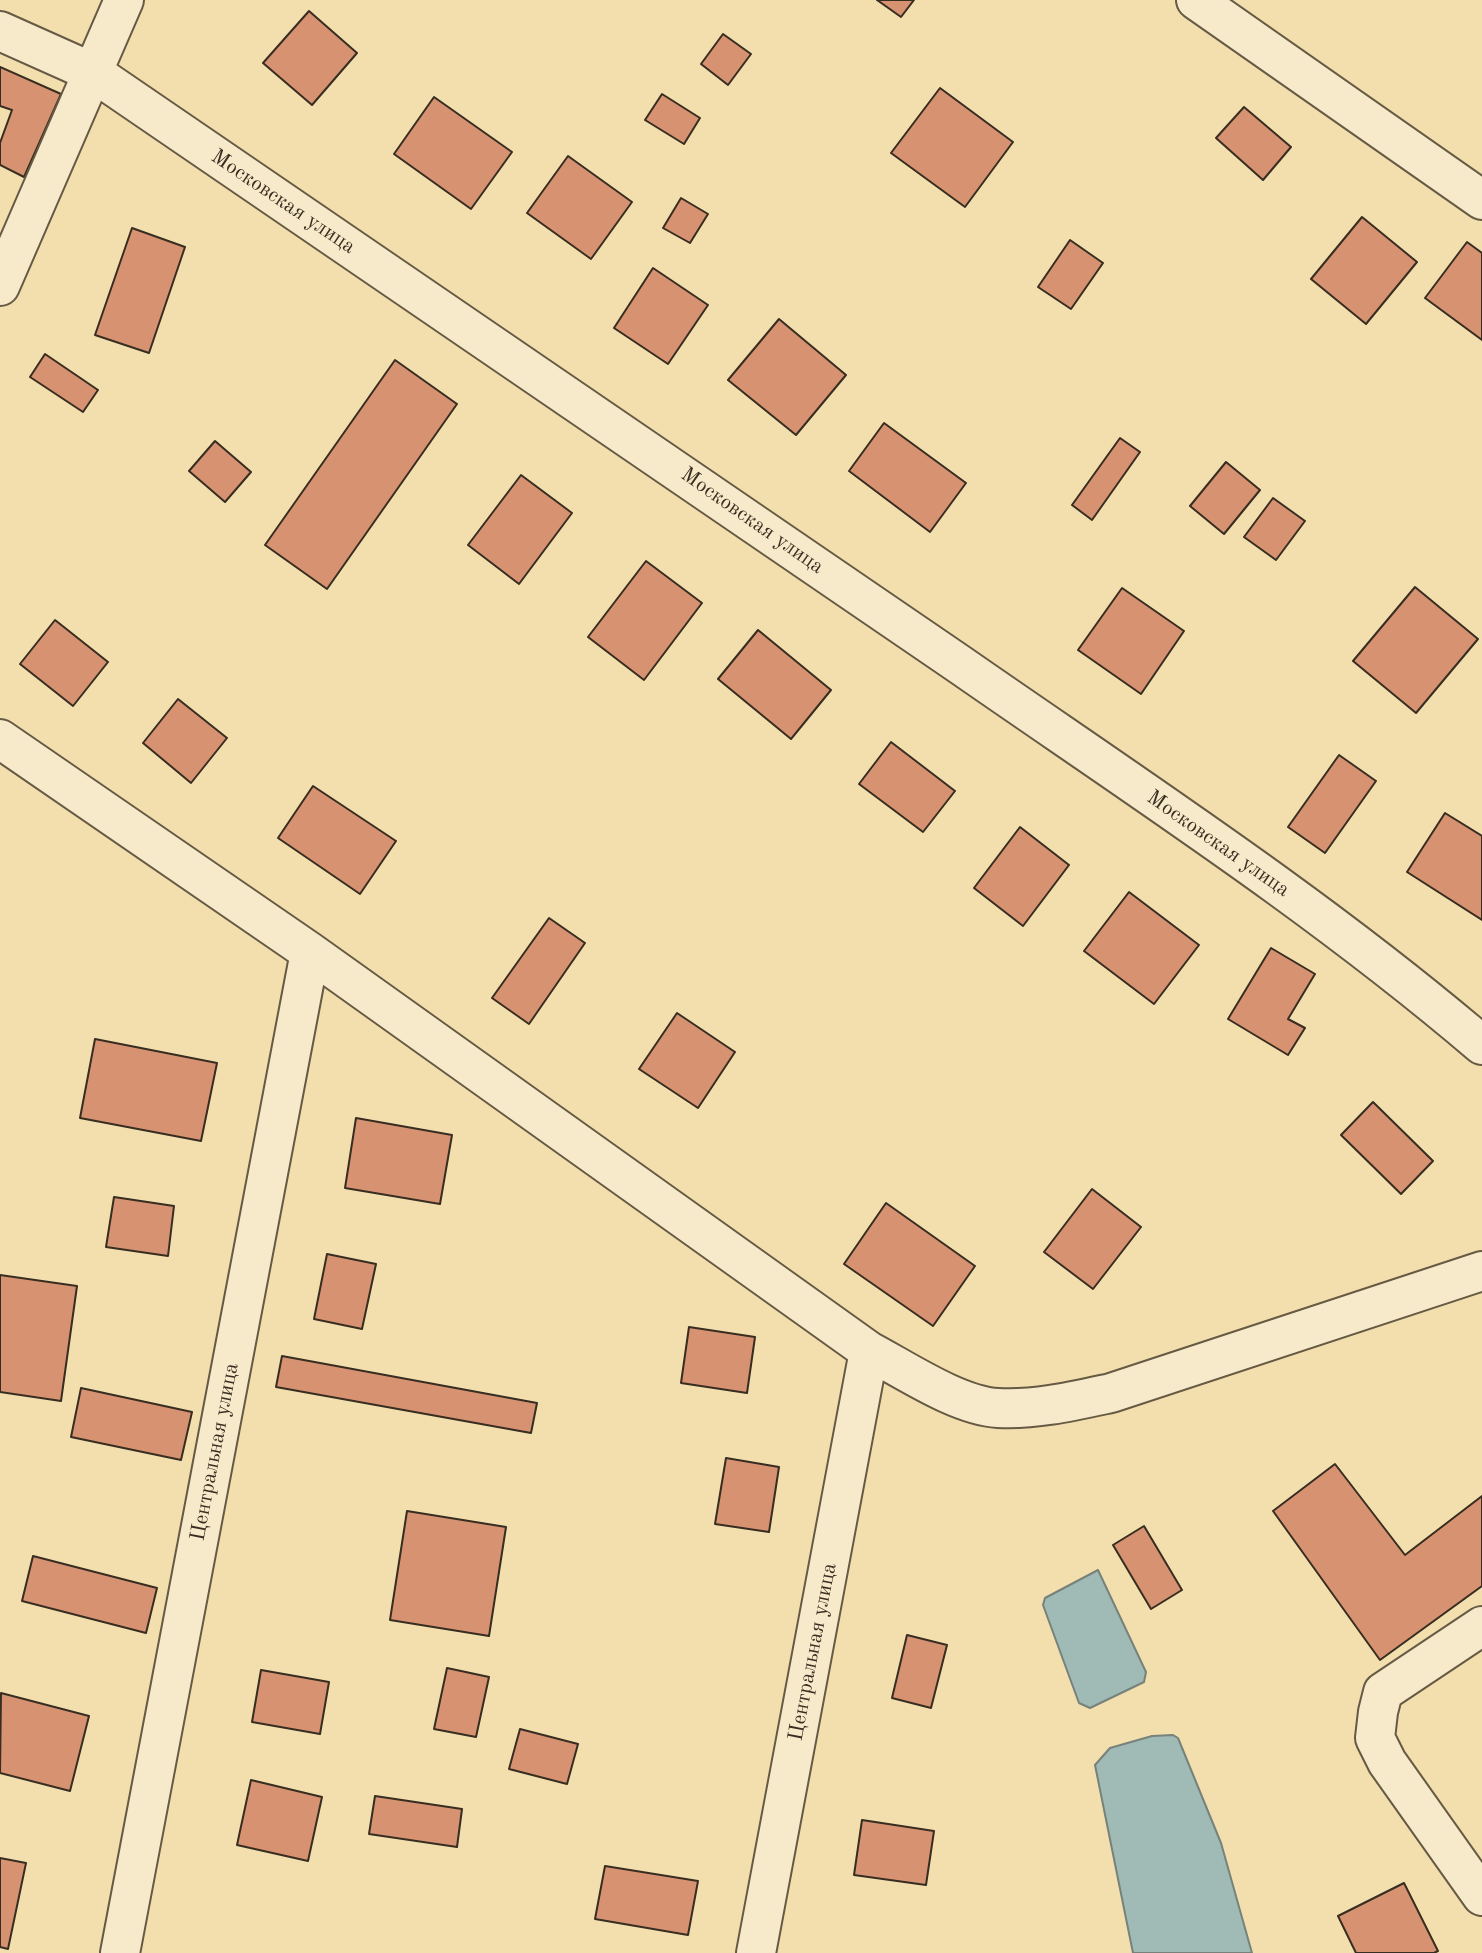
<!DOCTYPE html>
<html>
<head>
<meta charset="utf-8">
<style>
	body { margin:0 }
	canvas { display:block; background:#f2dfad }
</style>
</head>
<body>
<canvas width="1482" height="1953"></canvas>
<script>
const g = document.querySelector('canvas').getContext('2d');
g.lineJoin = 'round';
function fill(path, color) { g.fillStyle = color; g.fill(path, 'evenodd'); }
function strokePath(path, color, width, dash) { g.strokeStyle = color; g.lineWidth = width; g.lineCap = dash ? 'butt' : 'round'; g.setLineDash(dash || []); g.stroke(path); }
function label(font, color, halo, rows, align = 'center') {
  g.font = font + ' "Old Standard TT",serif'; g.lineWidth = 5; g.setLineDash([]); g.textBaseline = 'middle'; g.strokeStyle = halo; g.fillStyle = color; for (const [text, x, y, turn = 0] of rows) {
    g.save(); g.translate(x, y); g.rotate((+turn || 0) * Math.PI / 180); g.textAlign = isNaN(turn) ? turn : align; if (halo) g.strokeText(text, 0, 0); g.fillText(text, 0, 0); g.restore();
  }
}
const water = new Path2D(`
	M1098,1570L1146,1672L1144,1682L1090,1708L1079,1703L1043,1605L1045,1598Z
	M1173,1735L1178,1738L1221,1843L1252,1953H1133L1095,1765L1110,1748L1152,1736Z`);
const building = new Path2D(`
	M877,0H914L901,17Z
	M309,11L357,53L312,105L263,63Z
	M723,34L751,54L728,85L701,64Z
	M0,67L61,94L24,177L0,165V143L12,110L0,106Z
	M940,88L1013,142L965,207L891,153Z
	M662,94L700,118L684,144L645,120Z
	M434,97L512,152L471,209L394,154Z
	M1244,107L1291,147L1263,180L1216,138Z
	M568,156L632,202L591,259L527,213Z
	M681,198L708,214L690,243L663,228Z
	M1362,217L1417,262L1366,324L1311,279Z
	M132,228L185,247L149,353L95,335Z
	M1070,240L1103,263L1071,309L1038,287Z
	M1467,242L1482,253V340L1425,298Z
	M653,268L708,305L668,364L614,328Z
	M779,319L846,375L796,435L728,380Z
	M45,354L98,390L83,412L30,377Z
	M395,360L457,404L327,589L265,545Z
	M884,423L966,483L930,532L849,471Z
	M1120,438L1140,452L1092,520L1072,505Z
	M215,441L251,472L225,502L189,471Z
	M1226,462L1260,490L1224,534L1190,506Z
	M521,475L572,513L519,584L468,545Z
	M1273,498L1305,521L1276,560L1244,537Z
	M646,561L702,603L644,680L588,637Z
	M1415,587L1478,639L1416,713L1353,661Z
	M1122,588L1184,631L1141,694L1078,650Z
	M55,620L108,662L73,706L20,664Z
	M758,630L831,690L791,739L718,679Z
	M178,699L227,738L191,783L143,743Z
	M891,742L955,791L923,832L859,784Z
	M1339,755L1376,781L1325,853L1288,827Z
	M313,786L396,841L360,894L278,838Z
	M1445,813L1482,836V920L1407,872Z
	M1020,827L1069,865L1023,926L974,888Z
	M1129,892L1199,945L1154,1004L1084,951Z
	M549,918L585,943L529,1024L492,998Z
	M1271,948L1315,974L1288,1019L1305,1028L1288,1055L1228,1019Z
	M677,1013L735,1052L698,1108L639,1069Z
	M95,1039L217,1063L201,1141L80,1118Z
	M1373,1102L1433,1161L1401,1194L1341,1135Z
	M356,1118L452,1135L440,1204L345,1188Z
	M1092,1189L1141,1227L1093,1289L1044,1252Z
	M114,1197L174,1206L168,1256L106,1247Z
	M886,1203L975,1266L933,1326L844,1264Z
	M327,1254L376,1264L362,1329L314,1319Z
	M0,1275L77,1286L61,1401L0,1392Z
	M689,1327L755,1337L747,1393L681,1383Z
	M282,1356L537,1403L531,1433L276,1387Z
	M81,1388L192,1412L181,1460L71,1437Z
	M726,1458L779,1467L769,1532L715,1524Z
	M1335,1464L1405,1555L1482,1496V1586L1380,1660L1273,1511Z
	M407,1511L506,1527L489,1636L390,1620Z
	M1144,1526L1182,1590L1151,1609L1113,1545Z
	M33,1556L157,1588L146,1633L22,1601Z
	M907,1635L947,1645L931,1708L892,1698Z
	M447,1668L489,1677L476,1737L434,1729Z
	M261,1670L329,1682L320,1734L252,1722Z
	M1,1693L89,1716L70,1791L0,1773Z
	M520,1729L578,1744L567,1784L509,1769Z
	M251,1780L322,1797L308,1861L237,1845Z
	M375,1796L462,1809L457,1847L369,1834Z
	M862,1820L934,1831L926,1885L854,1875Z
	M0,1858L26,1863L8,1949L0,1947Z
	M605,1866L698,1881L688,1935L595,1919Z
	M1404,1883L1438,1951L1434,1953H1356L1338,1916Z`);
const minor = new Path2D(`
	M1196,0L1482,200
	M0,31L94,73C383,269 672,465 959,664C1136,787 1318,905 1482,1045
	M0,286L124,0
	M0,739L310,952L869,1351C905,1370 958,1406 998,1408C1036,1410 1074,1401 1111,1393L1482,1271
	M1482,1626L1383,1692L1378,1712L1375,1738L1387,1762L1482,1896
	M120,1953L310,952
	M756,1953L869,1351`);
const streetNames = [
	["Московская улица",283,202,34],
	["Московская улица",752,521,35],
	["Московская улица",1218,844,35],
	["Центральная улица",215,1452,-79],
	["Центральная улица",813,1652,-79]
];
fill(water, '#a0bab6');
strokePath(water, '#76827a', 2);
fill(building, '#d79371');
strokePath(building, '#382d21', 2);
strokePath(minor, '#665a44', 42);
strokePath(minor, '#f7eaca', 38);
label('21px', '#382d21', '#f7eaca', streetNames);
</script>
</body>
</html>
